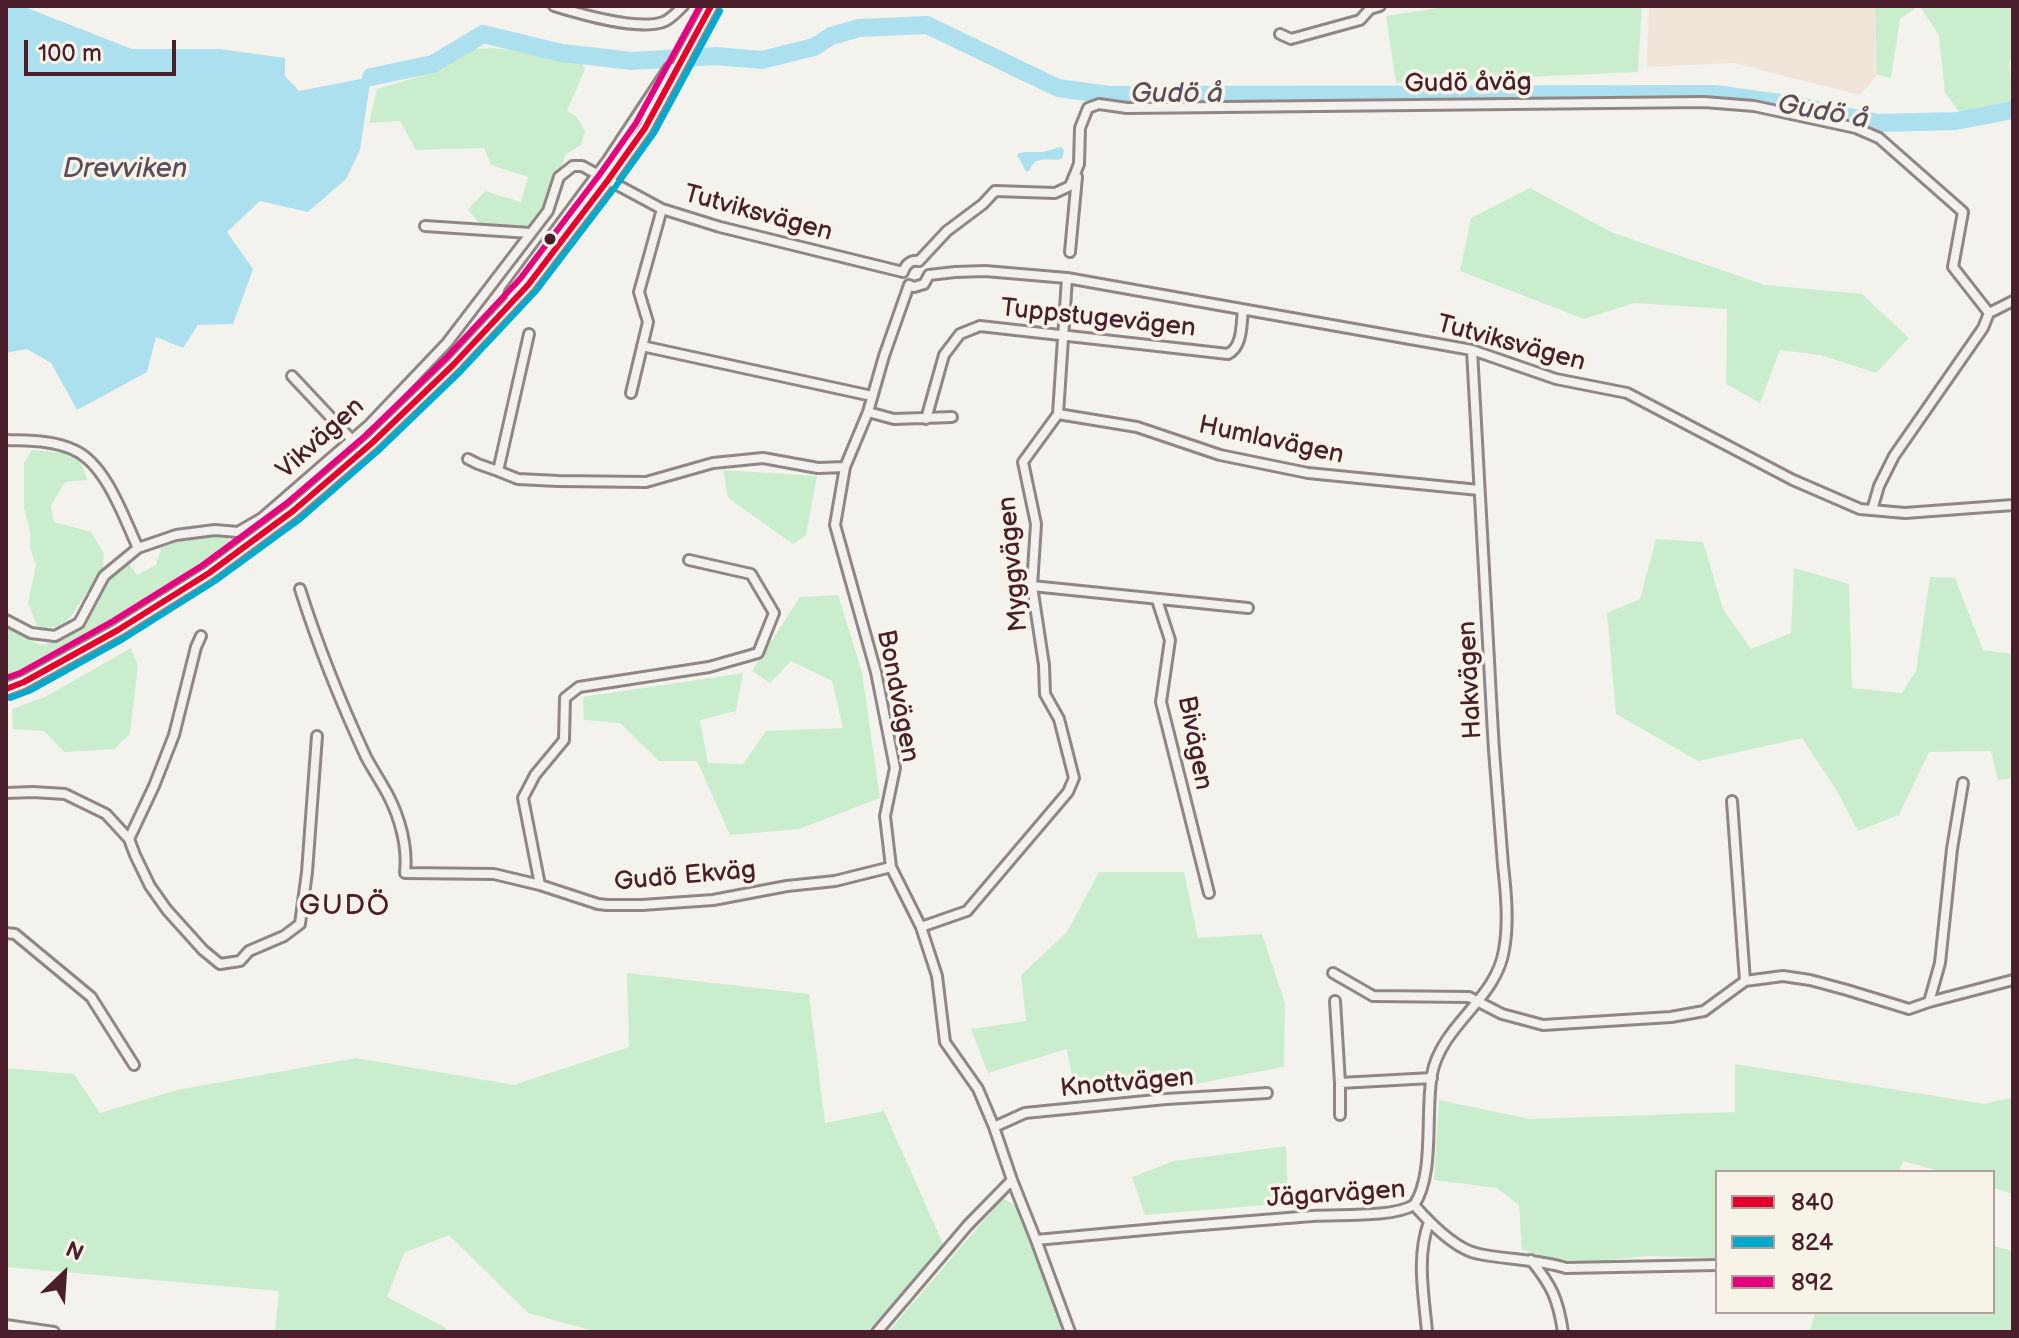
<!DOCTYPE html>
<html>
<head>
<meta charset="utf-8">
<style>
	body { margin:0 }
	#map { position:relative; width:2019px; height:1338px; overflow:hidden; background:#f4f2ec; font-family:"Balsamiq Sans",sans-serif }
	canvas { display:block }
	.frame { position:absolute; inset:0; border:8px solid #4a1f2b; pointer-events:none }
	.legend { position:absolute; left:1715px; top:1170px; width:280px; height:144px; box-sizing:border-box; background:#f7f3e8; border:2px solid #b29e9c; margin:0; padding:10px 14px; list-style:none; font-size:24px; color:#4a1f2b }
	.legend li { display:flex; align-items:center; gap:16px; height:40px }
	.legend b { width:40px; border:2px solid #b29e9c }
	.north { position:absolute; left:24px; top:1234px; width:80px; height:80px; -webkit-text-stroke:6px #f7f3e8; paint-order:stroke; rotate:25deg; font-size:22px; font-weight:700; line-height:32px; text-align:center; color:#4a1f2b }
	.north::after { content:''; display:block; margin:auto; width:28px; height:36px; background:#4a1f2b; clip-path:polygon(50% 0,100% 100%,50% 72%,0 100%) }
	.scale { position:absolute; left:24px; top:40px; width:152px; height:36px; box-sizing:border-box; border:4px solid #4a1f2b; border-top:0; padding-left:10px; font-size:24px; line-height:28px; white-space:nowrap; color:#4a1f2b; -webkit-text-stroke:6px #f7f3e8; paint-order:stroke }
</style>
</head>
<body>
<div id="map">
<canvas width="2019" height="1338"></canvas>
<div class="frame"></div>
<ul class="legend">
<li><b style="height:10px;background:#e4002b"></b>840</li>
<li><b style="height:10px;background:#00a9ce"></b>824</li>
<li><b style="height:10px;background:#e5007d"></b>892</li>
</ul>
<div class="north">N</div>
<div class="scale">100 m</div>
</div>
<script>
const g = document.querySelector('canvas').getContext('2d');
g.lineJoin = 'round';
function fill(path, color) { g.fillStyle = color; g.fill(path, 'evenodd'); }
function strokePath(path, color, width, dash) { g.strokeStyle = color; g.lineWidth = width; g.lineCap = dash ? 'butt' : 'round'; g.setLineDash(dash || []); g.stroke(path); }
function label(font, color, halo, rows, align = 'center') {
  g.font = font + ' "Balsamiq Sans",sans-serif'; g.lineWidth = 7; g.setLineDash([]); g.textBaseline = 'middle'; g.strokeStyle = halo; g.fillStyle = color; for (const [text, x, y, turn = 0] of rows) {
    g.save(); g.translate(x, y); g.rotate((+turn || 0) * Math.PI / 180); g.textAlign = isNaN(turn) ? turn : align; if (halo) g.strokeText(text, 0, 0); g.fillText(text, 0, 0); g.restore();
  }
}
const built = new Path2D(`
	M1649,6H1875L1877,75L1860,95L1734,63L1647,67Z`);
const green = new Path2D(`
	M1451,6H1642L1638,72L1396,83L1386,16Z
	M1875,6H1918L1900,19L1891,78L1877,75Z
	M1920,6H2013V59L2009,61L2013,104L1960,113L1945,93L1939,36Z
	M494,48L579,59L585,69L567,111L577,117L585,131L581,145L566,154L545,206L528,227L480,224L468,210L485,191L521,202L528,177L491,165L484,148L416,150L400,121L369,123L377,89L442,70L469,49Z
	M1530,188L1611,232L1765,285L1862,294L1909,338L1876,373L1821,355L1780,350L1760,403L1726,384L1727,309L1634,303L1584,319L1460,271L1471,218Z
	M32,450L64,453L81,462L87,480L65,482L51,506L54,522L91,532L104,553L103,568L70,618L58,626L38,629L28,603L36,565L30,548V531L24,508V463Z
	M723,470L817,476L806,535L793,544L728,498Z
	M197,535L226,536L232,546L153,600L37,668L6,680V627L40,645L65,639L89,618L111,577L128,562L137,575L156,565L161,548Z
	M1656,539L1703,542L1723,609L1751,649L1791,633L1794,568L1849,584L1852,688L1902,693L1916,671L1930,577L1955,578L1983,650L2013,654V778L1998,780L1991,751L1929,752L1899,815L1858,831L1837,791L1802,738L1698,761L1616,714L1607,613L1640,599Z
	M838,595L862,672L880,798L799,829L730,835L697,761H659L620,723L584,720L583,697L743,673L736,711L700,720L708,763L743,764L766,731L843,728L832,681L791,661L770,683L752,671L800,597Z
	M131,648L138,666L130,734L114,749L64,752L44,731L13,729L12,709L45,697Z
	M1099,872H1184L1198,938L1262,934L1285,1003L1284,1067L1195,1084L1074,1089L1067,1049L988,1073L971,1029L1026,1021L1021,975L1067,932Z
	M627,973L809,994L825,1123L884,1111L944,1246L867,1332H597L528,1313L449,1235L404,1253L387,1297L446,1328L445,1332H275L279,1291L6,1267V1068L74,1074L100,1113L177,1090L356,1058L514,1085L629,1047Z
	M1735,1064L1985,1104L2013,1097V1194L1993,1188V1172H1943L1903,1161L1899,1172H1717V1258L1648,1256L1572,1264L1522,1250L1519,1205L1497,1188L1434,1180L1439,1100L1530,1119L1735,1112Z
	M1286,1146L1288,1203L1145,1215L1132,1177L1174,1161Z
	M1003,1198L1016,1206L1066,1332H888Z
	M1993,1246L2010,1250L2013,1254V1332H1810L1815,1312H1993Z`);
const water = new Path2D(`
	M6,6H22L132,49H220L285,58V76L299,91L371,77L360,150L346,179L308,212L260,201L227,232L253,269L233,324L198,325L183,348L156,337L147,372L77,410L51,363L27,349L6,353Z
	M1061,147L1064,150L1062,159C1050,162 1035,154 1030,170L1026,172L1017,154L1025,152H1042Z`);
const river = new Path2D(`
	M371,77L433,64L483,34L562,53L632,61L715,56L762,60L814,47L831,36L859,28L927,25L1058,88L1109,95L1715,94L1794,105L1878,123L1956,121L2013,110`);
const minor = new Path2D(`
	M554,6C580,14 637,31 663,22C670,20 678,11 683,6
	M1280,34L1291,39L1360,20L1370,9L1380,6
	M425,226L530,233
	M1070,252L1077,177
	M919,261L947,231L983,204L995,191L1055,193L1070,186L1079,164L1080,128L1088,108L1099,104L1127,108L1704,102L1754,106L1856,128L1879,138L1963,212L1953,267L1989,313
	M903,272C906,264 910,260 919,261
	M929,275L955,272L985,271L1067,278L1472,350L1556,379L1627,393L1793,480L1860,509L1905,513L2013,505
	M909,285L884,356L868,412L845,467L835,525L876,672L895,768L885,816L891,867L921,927L937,976L945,1042L978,1089L994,1127L1012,1180L1036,1240L1070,1332
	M909,285L914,287L924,284L929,275
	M529,334L498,471L518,479L558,481L646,482L713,463L763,458L818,468L845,467
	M642,346L872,396
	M292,376L352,440
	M631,393L648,322L639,292L662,209
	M868,412L894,419L952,417
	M1058,414L1137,427L1220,455L1308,473L1479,490
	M926,419L944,355L960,334L980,326L1228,354C1243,346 1241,325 1243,310
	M6,440C29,441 53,440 74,450C106,464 124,518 138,548
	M468,459L478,464L498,471
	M1872,510L1879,486L1894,456L1983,328L1989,313L2013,301
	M1032,586L1248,608
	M300,589C318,646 341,703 366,757C373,770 381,782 388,795C400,818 408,847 405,873L494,874L540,885L598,904L607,905H642L713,900L787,886L835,881L891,867
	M1157,600L1170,640L1161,702L1209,893
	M6,620L31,633L55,636L79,623L104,576L138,548L176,535L215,530L238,532L262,518L369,425L447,343L548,211L559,177L573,166H582L662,209L720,227L903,272
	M6,793L33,792L65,794L106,814L129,839L135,855L150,886L167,910L203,950L220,964L240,961L249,951L284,936L300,924L307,872L317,736
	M1732,801L1745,981
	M129,839L154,786L174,735L196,647L201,636
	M540,885L523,798L535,775L564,740L565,698L579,687L709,667L758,653L774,613L751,574L689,560
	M921,927L967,911L1068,792L1074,778L1059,719L1045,694L1044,665L1032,586L1036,524L1023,462L1058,414L1067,278
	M6,933L15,934L91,997L134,1065
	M1333,973L1373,996L1469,997L1502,1014L1543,1025L1671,1017L1704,1011L1745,981L1783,976L1810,980L1847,990L1909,1009L1929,1002L2013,980
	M1335,1001L1340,1083V1115
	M1929,1002L1940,963L1952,849L1963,783
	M1340,1083L1432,1078
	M994,1127L1025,1113L1166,1099L1267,1093
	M1414,1205C1435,1175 1425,1111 1432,1074C1442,1024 1496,1000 1504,950C1509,923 1506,892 1503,865C1500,827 1497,789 1494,750C1486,617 1479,484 1472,350
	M1036,1240C1128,1231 1220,1223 1312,1216C1340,1214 1391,1218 1414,1205C1429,1222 1456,1250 1479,1254C1508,1260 1537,1259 1566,1268L1717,1265
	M1531,1260C1552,1286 1558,1299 1563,1332
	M6,1325L54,1332
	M877,1332L968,1225L1012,1180
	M1427,1332C1424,1296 1416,1257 1429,1222`);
const secondary = new Path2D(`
	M511,293L609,161L670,69
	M6,689L24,682L118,630L209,573L293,511L372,443L453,365L528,285L608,180L645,128L711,6`);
const bus1 = new Path2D(`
	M6,689L24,682L118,630L209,573L293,511L372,443L453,365L528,285L608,180L645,128L711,6`);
const bus2 = new Path2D(`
	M10,698L29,691L123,639L215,581L300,519L379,450L460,372L536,291L616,186L654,133L720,11`);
const bus3 = new Path2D(`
	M6,678L20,673L113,621L203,565L287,503L365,436L446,358L520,279L600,174L636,123L700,6`);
const markers = [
	[550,239,7,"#4a1f2b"]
];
const streetNames = [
	["Gudö åväg",1468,84,-1],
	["Tutviksvägen",758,214,15],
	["Tuppstugevägen",1098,319,6],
	["Tutviksvägen",1511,344,15],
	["Vikvägen",321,439,-42],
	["Humlavägen",1271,441,12],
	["Myggvägen",1014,564,-95],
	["Hakvägen",1471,680,-93],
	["Bondvägen",897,696,79],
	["Bivägen",1194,743,79],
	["Gudö Ekväg",685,877,-5],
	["Knottvägen",1127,1084,-5],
	["Jägarvägen",1336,1195,-4]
];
const waterNames = [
	["Gudö å",1177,95],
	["Gudö å",1823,113,10],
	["Drevviken",125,170]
];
const neighbourhoodNames = [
	["GUDÖ",345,907]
];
fill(built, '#f1e5da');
fill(green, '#caeecd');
fill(water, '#ade0ef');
strokePath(river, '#ade0ef', 18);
strokePath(minor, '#8f8685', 14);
strokePath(secondary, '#8f8685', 17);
strokePath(minor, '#f2f1ed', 8);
strokePath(secondary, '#f2f1ed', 11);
strokePath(bus1, '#e4002b', 6);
strokePath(bus2, '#00a9ce', 6);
strokePath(bus3, '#e5007d', 6);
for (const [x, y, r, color] of markers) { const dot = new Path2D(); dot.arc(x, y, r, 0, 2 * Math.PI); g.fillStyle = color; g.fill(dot); strokePath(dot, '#f7f3e8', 3); }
label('26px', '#4a1f2b', '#f7f3e8', streetNames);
label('italic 28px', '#5b4e5c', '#f7f3e8', waterNames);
g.letterSpacing = '2px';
label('28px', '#4a1f2b', '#f7f3e8', neighbourhoodNames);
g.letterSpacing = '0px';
</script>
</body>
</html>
